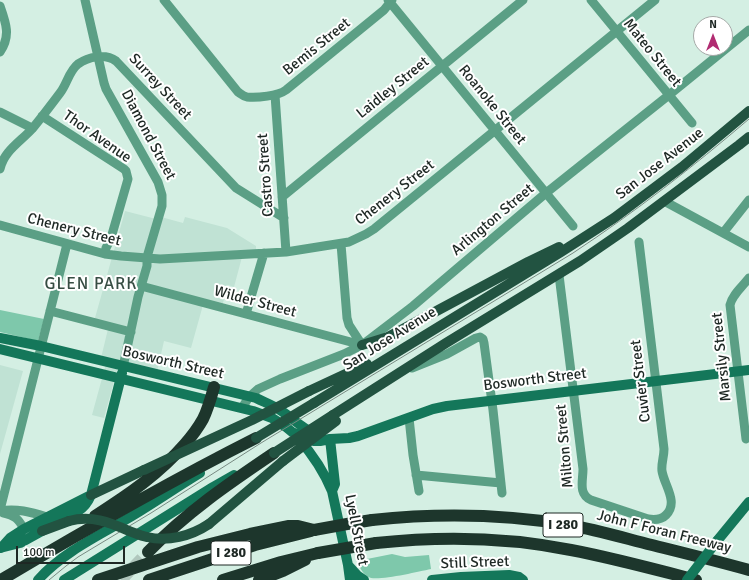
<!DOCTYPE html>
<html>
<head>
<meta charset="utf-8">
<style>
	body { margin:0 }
	#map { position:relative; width:749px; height:580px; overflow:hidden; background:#d4efe3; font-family:Signika,sans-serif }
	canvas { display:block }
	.north { position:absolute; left:693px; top:16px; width:40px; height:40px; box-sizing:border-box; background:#fff; border:1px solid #a5a9a7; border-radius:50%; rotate:0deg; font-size:11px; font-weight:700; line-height:16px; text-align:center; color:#1e2824 }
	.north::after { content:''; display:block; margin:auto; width:14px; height:18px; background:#b12c72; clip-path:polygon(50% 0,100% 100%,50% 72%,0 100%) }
	.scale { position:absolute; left:16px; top:546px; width:109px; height:18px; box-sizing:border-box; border:2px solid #1e2824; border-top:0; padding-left:5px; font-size:12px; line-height:14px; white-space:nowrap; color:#1e2824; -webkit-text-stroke:3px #fff; paint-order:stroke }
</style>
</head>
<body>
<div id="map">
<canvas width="749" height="580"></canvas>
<div class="north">N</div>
<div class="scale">100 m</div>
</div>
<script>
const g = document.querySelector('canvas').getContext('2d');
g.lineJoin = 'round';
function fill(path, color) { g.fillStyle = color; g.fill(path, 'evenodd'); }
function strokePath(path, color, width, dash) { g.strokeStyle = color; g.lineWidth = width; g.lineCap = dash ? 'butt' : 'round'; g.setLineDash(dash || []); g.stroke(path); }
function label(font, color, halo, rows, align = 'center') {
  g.font = font + ' Signika,sans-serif'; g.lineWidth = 4; g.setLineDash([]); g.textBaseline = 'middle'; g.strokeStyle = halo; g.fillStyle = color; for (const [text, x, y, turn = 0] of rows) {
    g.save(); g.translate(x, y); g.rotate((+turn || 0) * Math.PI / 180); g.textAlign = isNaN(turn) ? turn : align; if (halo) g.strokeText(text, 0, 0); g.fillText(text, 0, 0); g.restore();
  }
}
const built = new Path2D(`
	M125,211L160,220L161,217L183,223L185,217L227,228L256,246V256L242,257L234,287L228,285L221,310L203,305L191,348L164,341L157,372L119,363L104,418L92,415L107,360L101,358L108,329L93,325Z
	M0,365L23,371L0,454Z`);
const green = new Path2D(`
	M0,310L44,319L38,341L0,332Z
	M392,554L405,557L429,555L431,569C417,572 383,580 371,578C363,575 360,568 357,561Z`);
const highwayTunnel = new Path2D(`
	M121,580L148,552`);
const street = new Path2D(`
	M85,0L104,83L106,89L158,182L162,195V206L147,257V266L138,297L123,367
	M164,0L238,92C241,94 243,96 247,97C257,98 278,96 286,90L384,10L392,0
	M388,0L573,226
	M591,0L692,123
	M0,6C6,23 11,36 0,52
	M275,95L286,252
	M0,112L32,128
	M42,116L124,169L126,171L128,179L111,238L106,248L105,254
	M0,169C4,151 20,142 32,129C42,117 51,105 60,93C67,84 69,71 78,64C88,57 105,53 116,61L236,188L284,218
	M282,197L523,0
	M664,201L749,247
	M0,225L105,254L121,256L160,259L286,252L349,242L366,234L374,229L655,0
	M723,233L749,200
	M341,244L347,318L349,325L362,345
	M559,275L583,469C583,481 578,494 591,500L648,519C654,520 661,520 666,515C679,502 664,485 662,471C661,464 664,457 664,449L639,242
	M141,286L362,345
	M50,311L131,332
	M246,314L264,253
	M412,368L447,354L476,338L480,337L483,339L484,343L493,410L502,493
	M242,408L249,397L258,389L280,379L344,354L362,345L413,306L546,193L669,95L749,30
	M409,418L413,455L419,491
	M746,439L730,305C732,295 743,286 749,278
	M416,475L501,483
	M0,510L67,244
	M0,511C16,508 31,512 47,517
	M3,513C15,516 18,518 24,529`);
const secondary = new Path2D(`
	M0,338L41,346L256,398C264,402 272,405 280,410C292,418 302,428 315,434
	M0,349L253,411L272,418L286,427L292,432L303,437L314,441H320L330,439L349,438L358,436L433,409L447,406L749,370
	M299,439C313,455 324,472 332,491L348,565L350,580
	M330,439L335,484L332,491
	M717,541L749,502
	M0,548L20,543L78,511C85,507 88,502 91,495L122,373
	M1,548L10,538L24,529L91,495
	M348,565L358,576L364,580
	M38,580C63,552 100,535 132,516C155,502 177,487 200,473
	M64,580L213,487L234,475
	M432,580L461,577L509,575L519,577L523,580`);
const primary = new Path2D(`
	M362,345L388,337L528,262L559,247
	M309,391L367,364
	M314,403L561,252L614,218L682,167L749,111
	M333,415L446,343L580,261L628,228L739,145L749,137
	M91,495L144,470
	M209,524L283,461
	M42,531L69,521`);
const highway = new Path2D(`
	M95,516C128,495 159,474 185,444C192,436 198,428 203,419C208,409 211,398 214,387
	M372,520C438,513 504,514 569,525C597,530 624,538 652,545C684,553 717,561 749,570
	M376,543C441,536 507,537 571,550C613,558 654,569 696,580
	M148,552C187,512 228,484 274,453
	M1,580C85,530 169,482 256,438
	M98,580L198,547L250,534L289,526H298L314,530
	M149,580L255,545L311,531
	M223,580L281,562L318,553
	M259,580L283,571L305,560`);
const tram = new Path2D(`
	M49,580L66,566L78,557L151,513L261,443L573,253C635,212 693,167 749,119`);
const secondaryBridge = new Path2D(`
	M687,580L717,541`);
const primaryBridge = new Path2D(`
	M256,438L314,403
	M274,453L333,415
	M283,461L336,421
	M144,470L252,420L309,391
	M69,521C91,515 109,522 129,531C135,533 140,536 147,537C168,542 191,536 209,524`);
const highwayBridge = new Path2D(`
	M314,530L347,524L372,520
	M318,553L376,543`);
const shields = [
	[563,525,40],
	[231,553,40]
];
const shieldNames = [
	["I 280",563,525],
	["I 280",231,553]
];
const streetNames = [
	["Bemis Street",317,47,-39],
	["Mateo Street",652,53,51],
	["Surrey Street",160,87,47],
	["Laidley Street",393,88,-39],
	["Roanoke Street",492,105,51],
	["Diamond Street",148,135,62],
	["Thor Avenue",97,137,35],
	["San Jose Avenue",660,164,-38],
	["Castro Street",266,175,-94],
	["Chenery Street",395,193,-38],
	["Arlington Street",493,220,-40],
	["Chenery Street",74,230,14],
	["Wilder Street",255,302,15],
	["San Jose Avenue",390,339,-32],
	["Marsily Street",722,357,-96],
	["Bosworth Street",173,363,13],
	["Bosworth Street",535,380,-7],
	["Cuvier Street",641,381,-97],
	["Milton Street",565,446,-95],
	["Lyell Street",356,530,79],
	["John F Foran Freeway",664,532,14],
	["Still Street",475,563,-2]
];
const quarterNames = [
	["GLEN PARK",91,285]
];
fill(built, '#c0e2d4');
fill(green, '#7ec8ab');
strokePath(highwayTunnel, '#b0c7bd', 12, [12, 6]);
strokePath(street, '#5b9f85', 9);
strokePath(secondary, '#14775a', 10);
strokePath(primary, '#225341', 10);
strokePath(highway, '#1d362c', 12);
strokePath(tram, '#788a82', 1);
strokePath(secondaryBridge, '#14775a', 10);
strokePath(primaryBridge, '#225341', 10);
strokePath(highwayBridge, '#1d362c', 12);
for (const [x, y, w] of shields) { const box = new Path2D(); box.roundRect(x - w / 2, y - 12, w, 24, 3); g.fillStyle = '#fff'; g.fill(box); strokePath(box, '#1e2824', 1); }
label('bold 14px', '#1e2824', null, shieldNames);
label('15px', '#1e2824', '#fff', streetNames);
g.letterSpacing = '1px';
label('17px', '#364d43', '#fff', quarterNames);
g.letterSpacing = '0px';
</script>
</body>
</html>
